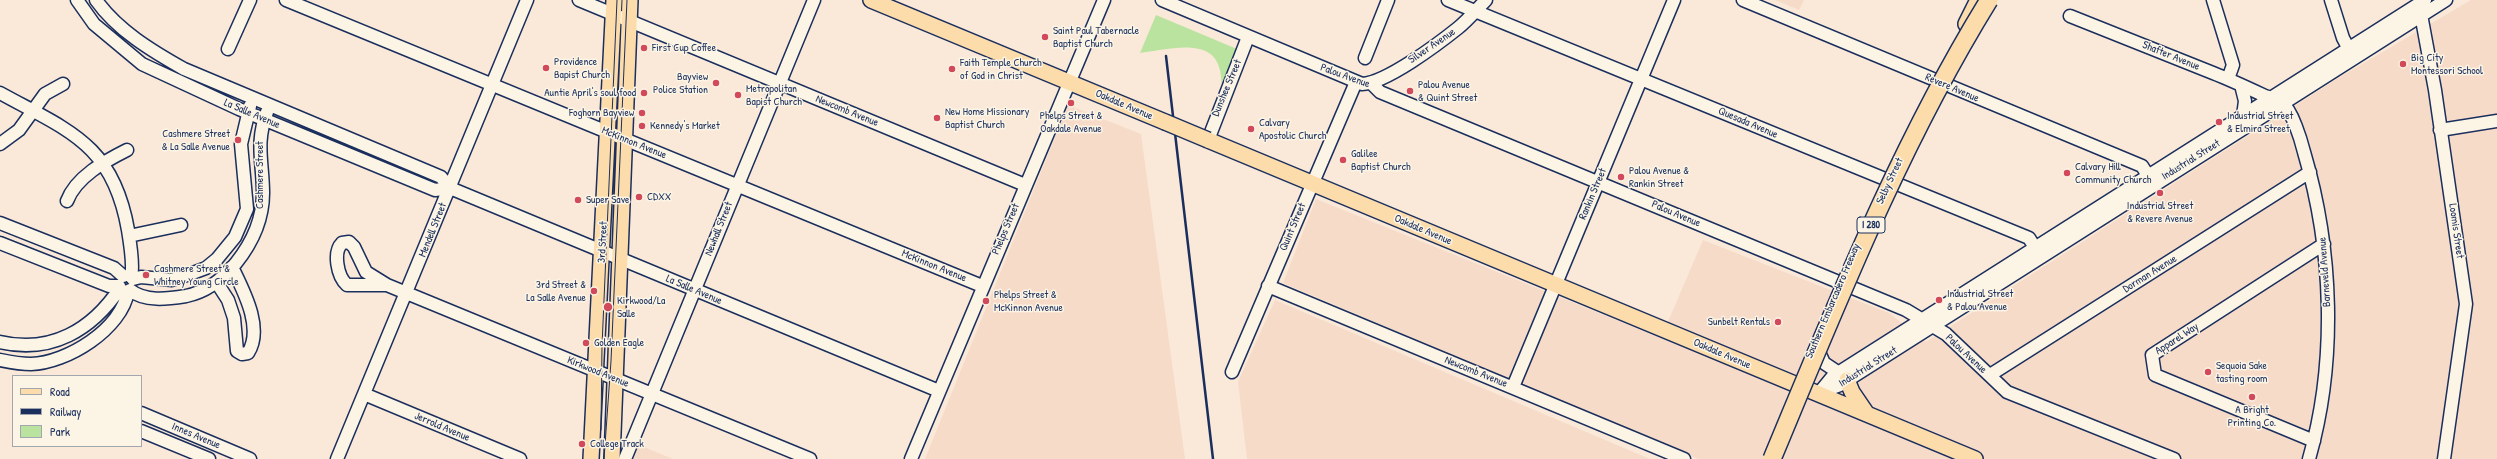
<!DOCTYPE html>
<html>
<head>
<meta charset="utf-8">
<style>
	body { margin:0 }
	#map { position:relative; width:2497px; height:459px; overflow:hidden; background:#fae9d8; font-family:"Patrick Hand",sans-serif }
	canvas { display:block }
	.legend { position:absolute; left:12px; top:375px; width:130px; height:72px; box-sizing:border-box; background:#fcf5e5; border:1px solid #a2a6af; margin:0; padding:5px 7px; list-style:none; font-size:12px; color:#1b2f5e }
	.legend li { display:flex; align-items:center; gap:8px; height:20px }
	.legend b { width:20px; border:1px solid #a2a6af }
</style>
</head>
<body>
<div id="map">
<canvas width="2497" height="459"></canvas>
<ul class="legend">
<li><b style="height:5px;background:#fddcac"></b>Road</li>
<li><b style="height:5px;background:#1b2f5e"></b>Railway</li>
<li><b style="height:11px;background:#bae39f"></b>Park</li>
</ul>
</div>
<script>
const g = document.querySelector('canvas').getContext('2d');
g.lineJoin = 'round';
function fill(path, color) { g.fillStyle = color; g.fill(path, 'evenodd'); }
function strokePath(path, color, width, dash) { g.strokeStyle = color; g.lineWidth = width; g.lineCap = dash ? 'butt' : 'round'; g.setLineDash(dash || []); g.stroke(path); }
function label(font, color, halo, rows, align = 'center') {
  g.font = font + ' "Patrick Hand",sans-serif'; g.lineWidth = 3; g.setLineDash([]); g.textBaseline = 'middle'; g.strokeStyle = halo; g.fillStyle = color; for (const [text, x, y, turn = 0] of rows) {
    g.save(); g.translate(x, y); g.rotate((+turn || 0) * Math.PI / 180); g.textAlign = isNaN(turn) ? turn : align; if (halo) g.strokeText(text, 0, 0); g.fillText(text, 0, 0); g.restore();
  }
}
const built = new Path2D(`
	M1775,0H1804L1799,10Z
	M2471,0H2497V459H1698L1283,283L1316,199L1661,338L1703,240L1889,313L1926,342L2335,80Z
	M1068,105L1141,134L1185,459H925Z
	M1275,300L1650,459H1247L1238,382Z
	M639,445L673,459H633Z`);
const green = new Path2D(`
	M1156,15L1237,49L1222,85C1221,79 1221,72 1219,67C1210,36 1163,51 1140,53Z`);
const minor = new Path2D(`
	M77,0L94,24L142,64L239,109L435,190L450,188
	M96,0C117,30 152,51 184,69L441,177L450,188L939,391
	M286,0L982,286
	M579,0L1025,185
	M1162,0L1362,84C1386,83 1438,44 1458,28C1468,20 1477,9 1486,0
	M1448,0L2029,238L2039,254
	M1743,0L2142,166L2152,182
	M2213,0L2233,65L2228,79
	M2331,0L2343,38L2352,55
	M2420,9L2435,90L2466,304L2444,459
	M2070,16C2117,35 2165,54 2213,73C2231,80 2248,88 2265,96C2271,98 2278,99 2282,103C2292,110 2301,140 2304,152C2333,250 2337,361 2309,459
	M228,49L250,0
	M1365,58L1388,0
	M1371,83L1380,92L1906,310L1946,334L2007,392L2174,459
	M2241,85L2245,101L2243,116
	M0,93C69,131 113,144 128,230C130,242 134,266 131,277
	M2440,130L2497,121
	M1208,140L1248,37
	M0,144L19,130L45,94L63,84
	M67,201C76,177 105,161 127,150
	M0,223L114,268L123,276
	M129,236L181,225
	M0,243L109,286H119
	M133,279L141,277L172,280L190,274L206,268L217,259L235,237L247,209L241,144L250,106
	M217,283L228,300L234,318L237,351L242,354L248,353C264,328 243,290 232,267
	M387,285H347C337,276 333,252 342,243L349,242L354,247L366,272L387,285L810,459
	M1268,286L1684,459
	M130,290C145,302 167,299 186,296C206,292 222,280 236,263C252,243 263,220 263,193C263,163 255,143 267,112
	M0,342C51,354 92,330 120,288
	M1817,348L1824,363L1839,373
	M0,360C10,362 20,364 31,364C67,363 122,329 128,291
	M1232,372L1356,82
	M1990,375L2310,172
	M1513,387L1674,0
	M1818,393L1840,385L2446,0
	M1819,393L1833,376L2425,0
	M364,394L520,459
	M141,413L250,459
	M141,431L209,459
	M2314,441L2155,375L2152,355L2324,244
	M337,459L527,0
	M625,459L814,0
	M911,459L1104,0`);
const major = new Path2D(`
	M871,0L1165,122
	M1208,140L1975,459
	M1847,380L1852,392L1867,414
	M591,459L614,0
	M612,459L630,0`);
const highway = new Path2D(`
	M1967,24L1979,0`);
const tram = new Path2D(`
	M601,430L602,346L617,0
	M604,459L611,361L627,0`);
const rail = new Path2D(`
	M1166,56L1213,459`);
const majorBridge = new Path2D(`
	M1165,122L1208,140`);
const highwayBridge = new Path2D(`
	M1772,459C1837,303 1900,144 1989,0`);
const markers = [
	[1045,37,4,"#d1495b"],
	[644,48,4,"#d1495b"],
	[2403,64,4,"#d1495b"],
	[546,68,4,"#d1495b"],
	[952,69,4,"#d1495b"],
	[716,83,4,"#d1495b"],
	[1410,91,4,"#d1495b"],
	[644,93,4,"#d1495b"],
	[738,95,4,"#d1495b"],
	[1071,103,4,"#d1495b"],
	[642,113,4,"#d1495b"],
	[937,118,4,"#d1495b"],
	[2219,122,4,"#d1495b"],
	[642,126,4,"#d1495b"],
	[1251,129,4,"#d1495b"],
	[238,140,4,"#d1495b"],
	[1343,160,4,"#d1495b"],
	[2067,173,4,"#d1495b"],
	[1621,177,4,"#d1495b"],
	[2160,193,4,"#d1495b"],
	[639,197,4,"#d1495b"],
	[578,200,4,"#d1495b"],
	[146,275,4,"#d1495b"],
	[594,291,4,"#d1495b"],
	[1939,300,4,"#d1495b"],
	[986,301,4,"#d1495b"],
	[608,307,5,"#d1495b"],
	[1778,322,4,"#d1495b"],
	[586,343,4,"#d1495b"],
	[2208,372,4,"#d1495b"],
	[2252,397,4,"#d1495b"],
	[582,444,4,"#d1495b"]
];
const shields = [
	[1871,225,28]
];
const shieldNames = [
	["I 280",1871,225]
];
const poiNames = [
	["Saint Paul Tabernacle",1053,31],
	["Baptist Church",1053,44],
	["First Cup Coffee",652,48],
	["Big City",2411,58],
	["Montessori School",2411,71],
	["Providence",554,62],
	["Bapist Church",554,75],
	["Faith Temple Church",960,63],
	["of God in Christ",960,76],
	["Bayview",708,77,"right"],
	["Police Station",708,90,"right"],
	["Palou Avenue",1418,85],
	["& Quint Street",1418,98],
	["Metropolitan",746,89],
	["Bapist Church",746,102],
	["Auntie April's soul food",636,93,"right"],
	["New Home Missionary",945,112],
	["Baptist Church",945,125],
	["Foghorn Bayview",634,113,"right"],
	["Phelps Street &",1071,116,"center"],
	["Oakdale Avenue",1071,129,"center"],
	["Industrial Street",2227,116],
	["& Elmira Street",2227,129],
	["Calvary",1259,123],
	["Apostolic Church",1259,136],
	["Kennedy's Market",650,126],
	["Cashmere Street",230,134,"right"],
	["& La Salle Avenue",230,147,"right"],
	["Galilee",1351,154],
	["Baptist Church",1351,167],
	["Calvary Hill",2075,167],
	["Community Church",2075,180],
	["Palou Avenue &",1629,171],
	["Rankin Street",1629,184],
	["CDXX",647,197],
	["Super Save",586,200],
	["Industrial Street",2160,206,"center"],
	["& Revere Avenue",2160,219,"center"],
	["Cashmere Street &",154,269],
	["Whitney Young Circle",154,282],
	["3rd Street &",586,285,"right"],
	["La Salle Avenue",586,298,"right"],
	["Industrial Street",1947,294],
	["& Palou Avenue",1947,307],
	["Phelps Street &",994,295],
	["McKinnon Avenue",994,308],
	["Kirkwood/La",617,301],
	["Salle",617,314],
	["Sunbelt Rentals",1770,322,"right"],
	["Golden Eagle",594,343],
	["Sequoia Sake",2216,366],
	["tasting room",2216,379],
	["A Bright",2252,410,"center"],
	["Printing Co.",2252,423,"center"],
	["College Track",590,444]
];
const streetNames = [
	["Silver Avenue",1432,46,-34],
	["Shafter Avenue",2171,56,22],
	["Palou Avenue",1345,76,20],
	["Dunshee Street",1227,88,-67],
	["Revere Avenue",1952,88,23],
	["Oakdale Avenue",1124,105,23],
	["Newcomb Avenue",847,111,22],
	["La Salle Avenue",252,114,23],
	["Quesada Avenue",1748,123,23],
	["McKinnon Avenue",634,143,22],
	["Industrial Street",2191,160,-32],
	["Cashmere Street",260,175,-90],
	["Selby Street",1890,181,-65],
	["Rankin Street",1593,194,-67],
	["Palou Avenue",1676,214,23],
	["Quint Street",1293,227,-67],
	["Newhall Street",719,229,-68],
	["Phelps Street",1006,229,-67],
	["Mendell Street",433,230,-68],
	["Oakdale Avenue",1423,230,23],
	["Loomis Street",2456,231,82],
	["3rd Street",603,242,-87],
	["McKinnon Avenue",934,266,22],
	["Barneveld Avenue",2325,272,-94],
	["Dorman Avenue",2150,274,-32],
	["La Salle Avenue",694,290,23],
	["Southern Embarcadero Freeway",1833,301,-67],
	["Apparel Way",2177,339,-33],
	["Oakdale Avenue",1722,354,23],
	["Palou Avenue",1966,354,43],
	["Industrial Street",1868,367,-32],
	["Kirkwood Avenue",598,372,22],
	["Newcomb Avenue",1476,372,22],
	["Jerrold Avenue",442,427,23],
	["Innes Avenue",196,436,23]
];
fill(built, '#f7dbc9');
fill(green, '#bae39f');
strokePath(minor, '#1b2f5e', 15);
strokePath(major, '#1b2f5e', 18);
strokePath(highway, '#1b2f5e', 20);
strokePath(minor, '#fcf5e5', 12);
strokePath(major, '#fddcac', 15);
strokePath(highway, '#fddcac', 17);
strokePath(tram, '#1b2f5e', 1);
strokePath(rail, '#1b2f5e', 2.5);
strokePath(majorBridge, '#1b2f5e', 18, []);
strokePath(highwayBridge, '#1b2f5e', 20, []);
strokePath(majorBridge, '#fddcac', 15);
strokePath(highwayBridge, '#fddcac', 17);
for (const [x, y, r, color] of markers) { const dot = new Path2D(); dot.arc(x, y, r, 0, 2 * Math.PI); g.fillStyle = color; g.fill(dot); strokePath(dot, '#fcf5e5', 1.5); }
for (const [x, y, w] of shields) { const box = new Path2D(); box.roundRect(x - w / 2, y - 8, w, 16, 3); g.fillStyle = '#fcf5e5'; g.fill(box); strokePath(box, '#1b2f5e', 1); }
label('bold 10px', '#1b2f5e', null, shieldNames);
label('11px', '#1b2f5e', '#fcf5e5', poiNames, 'left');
label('11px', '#1b2f5e', '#fcf5e5', streetNames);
</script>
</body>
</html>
